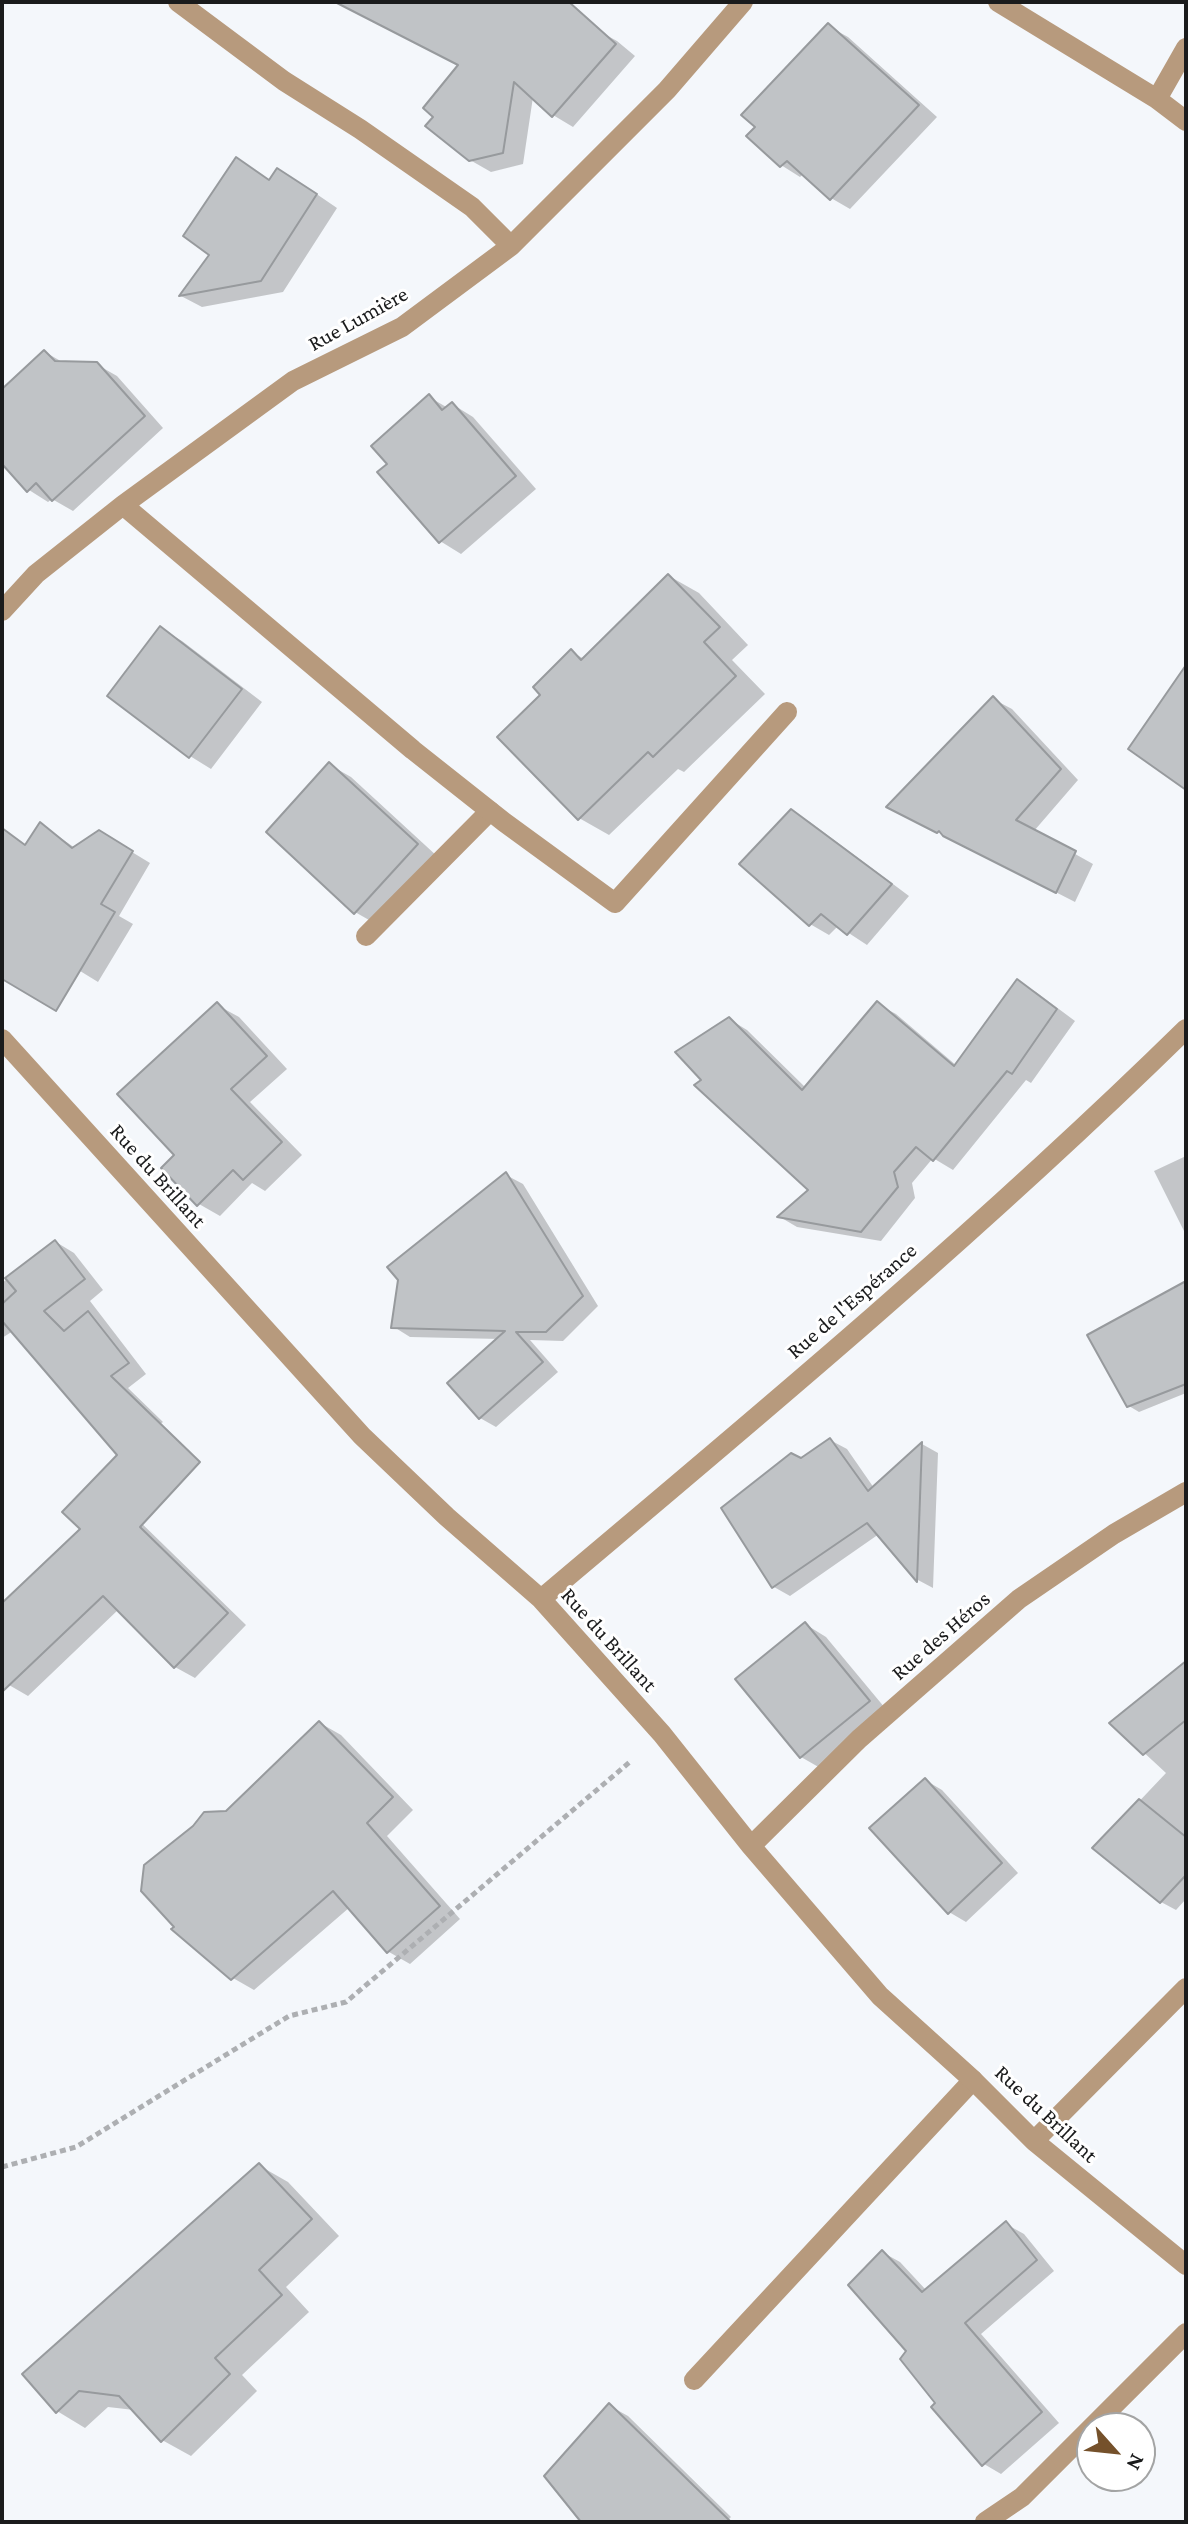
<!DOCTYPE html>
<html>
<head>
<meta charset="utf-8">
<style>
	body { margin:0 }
	#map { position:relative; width:1188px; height:2524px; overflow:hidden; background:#f4f7fb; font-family:"Crimson Pro",serif }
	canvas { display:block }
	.frame { position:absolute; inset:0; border:4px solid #1a1b1c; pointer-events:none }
	.north { position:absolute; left:1076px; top:2412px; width:80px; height:80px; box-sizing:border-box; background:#fff; border:2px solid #a3a4a4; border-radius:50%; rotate:117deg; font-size:22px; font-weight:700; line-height:32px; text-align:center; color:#1a1b1c }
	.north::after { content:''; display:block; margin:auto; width:28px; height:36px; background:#75512b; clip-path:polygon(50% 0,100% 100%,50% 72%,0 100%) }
</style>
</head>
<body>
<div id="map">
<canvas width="1188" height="2524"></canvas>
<div class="frame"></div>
<div class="north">N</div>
</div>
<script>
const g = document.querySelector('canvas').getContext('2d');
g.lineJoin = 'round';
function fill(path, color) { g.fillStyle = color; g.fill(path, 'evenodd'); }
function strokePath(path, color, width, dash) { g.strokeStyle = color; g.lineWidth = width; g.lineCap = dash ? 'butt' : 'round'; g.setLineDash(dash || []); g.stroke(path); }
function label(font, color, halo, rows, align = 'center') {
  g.font = font + ' "Crimson Pro",serif'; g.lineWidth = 6; g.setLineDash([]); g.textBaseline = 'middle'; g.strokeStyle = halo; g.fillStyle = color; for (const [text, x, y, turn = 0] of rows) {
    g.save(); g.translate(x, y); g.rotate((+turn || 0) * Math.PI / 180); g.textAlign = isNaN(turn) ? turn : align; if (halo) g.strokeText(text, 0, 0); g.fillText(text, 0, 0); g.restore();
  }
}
const shadow = new Path2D(`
	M392,2H545L617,41L635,56L573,127L553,115L533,97L523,164L491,172L470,160L436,116L460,65Z
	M828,26L848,37L937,117L850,209L831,198L803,174L800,177L781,165Z
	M258,172L271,181L299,182L337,208L283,292L202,307L181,296L212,254Z
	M45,352L64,363L96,364L117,376L163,428L73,511L52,499L48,502L29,490L2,461V392Z
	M429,397L448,408L452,404L473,417L536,489L461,554L440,541L389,464Z
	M669,576L699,593L748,645L732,660L765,694L684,772L678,769L609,835L579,818L543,695L572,652L584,659Z
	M161,629L182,641L262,702L211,769L190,756L110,696Z
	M993,699L1012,709L1078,780L1034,831L1093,864L1075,902L907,816Z
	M330,765L351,777L438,857L376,924L355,912Z
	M791,811L810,822L909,896L867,945L838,926L829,935L810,924Z
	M41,824L75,848L99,832L150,863L119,916L133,924L98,982L2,923V831L27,846Z
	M1018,982L1036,992L1075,1021L1031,1083L1026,1080L953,1170L933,1158L912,1183L915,1198L881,1241L797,1227L780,1217L810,1190L704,1080L729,1019L747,1030L806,1088L877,1004L896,1014L957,1066Z
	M217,1005L239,1017L287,1069L250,1102L302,1155L265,1191L252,1183L220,1216L199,1204L177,1155Z
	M1186,1156V1235L1154,1171Z
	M506,1175L523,1184L598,1306L563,1341L530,1340L558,1372L496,1427L480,1418L500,1339L410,1337L394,1327Z
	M56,1242L74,1253L103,1290L90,1301L146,1374L128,1388L163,1422L124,1449L13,1331L2,1338V1283Z
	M1186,1319V1393L1139,1412L1129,1406Z
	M830,1440L847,1449L874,1488L922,1444L938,1453L933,1588L918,1580L879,1534L790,1596L774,1587L801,1461Z
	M131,1513L246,1625L195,1678L175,1667L119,1609L28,1696L9,1685L2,1678V1606Z
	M805,1624L826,1637L890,1714L822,1769L801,1757Z
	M1186,1673V1899L1176,1910L1161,1902L1095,1848L1166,1773L1112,1723Z
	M320,1723L341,1735L413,1810L387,1836L460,1919L410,1964L389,1952L350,1907L254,1990L233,1978L227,1813Z
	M925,1780L942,1790L1018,1873L966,1922L949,1912Z
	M260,2166L288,2182L339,2236L286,2287L309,2312L242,2375L257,2391L191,2456L162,2440L134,2410L108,2407L85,2428L57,2411Z
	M1006,2224L1024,2234L1054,2271L981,2334L1059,2423L1001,2474L984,2464L938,2403L909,2351L882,2252L900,2262L926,2290Z
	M610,2406L628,2416L731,2517L726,2522H584Z`);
const building = new Path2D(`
	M335,2H569L616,44L552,117L514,82L503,153L469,161L425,126L433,117L423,108L458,65Z
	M828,23L919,105L830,200L787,161L780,167L746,136L755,127L741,115Z
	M236,157L269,180L277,168L317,194L261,281L179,296L209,255L183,236Z
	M44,350L55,361L97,362L145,416L52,501L36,483L27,492L2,464V389Z
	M429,394L442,410L452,402L516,476L439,543L377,472L387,464L371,446Z
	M668,574L720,627L704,642L736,676L653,757L648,752L578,820L497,737L540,695L533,687L571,649L581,660Z
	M160,626L242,689L189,758L107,696Z
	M1186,665V790L1128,749Z
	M993,696L1061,769L1016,820L1076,851L1056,893L943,836L939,831L937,833L886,807Z
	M329,762L418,844L354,914L266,832Z
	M791,809L892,884L847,935L821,914L809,926L739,864Z
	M40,822L72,848L99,830L133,851L101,904L115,912L56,1011L2,979V828L25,845Z
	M1017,979L1057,1009L1012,1074L1007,1071L933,1161L916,1147L894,1172L898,1187L861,1232L777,1217L808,1190L694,1085L701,1080L675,1052L729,1017L802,1090L877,1001L954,1066Z
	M217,1002L267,1056L231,1089L282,1142L243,1180L233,1170L197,1206L161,1168L174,1155L117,1094Z
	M506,1172L583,1296L546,1332H516L543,1362L479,1419L447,1383L505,1331L391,1328L398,1280L387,1267Z
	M55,1240L85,1279L44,1311L64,1331L88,1311L129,1363L111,1376L200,1462L140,1527L228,1613L174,1668L103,1596L2,1692V1603L80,1529L62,1512L117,1455L2,1321V1304L16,1291L5,1278Z
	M1186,1281V1384L1127,1407L1087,1335Z
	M830,1438L868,1491L922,1442L917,1582L867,1523L772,1588L721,1508L791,1453L801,1458Z
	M805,1622L870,1701L800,1758L735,1679Z
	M1186,1661V1720L1143,1755L1109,1723Z
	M319,1721L393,1797L367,1823L440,1906L387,1953L333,1891L231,1980L171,1929L174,1927L141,1891L144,1865L193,1826L204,1812L226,1811Z
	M925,1778L1002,1863L948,1914L869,1828Z
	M1139,1799L1186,1837V1875L1160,1903L1092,1848Z
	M259,2163L312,2219L259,2270L282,2295L215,2358L230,2374L161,2442L119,2396L79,2391L56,2413L22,2374Z
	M1006,2221L1037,2260L965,2323L1042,2412L982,2466L931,2407L935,2403L900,2359L906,2351L848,2285L882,2250L922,2292Z
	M609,2403L731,2522H581L544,2476Z`);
const path = new Path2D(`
	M2,2167L76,2147L289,2016L346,2002L631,1761`);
const service = new Path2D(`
	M366,936L490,811
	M694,2380L973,2080`);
const minor = new Path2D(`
	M178,2L284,81L360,129L472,207L511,246
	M998,2L1157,99L1186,121
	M1157,99L1186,48
	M123,505L413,750L504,822L615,903L787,712
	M2,611L36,574L123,505L293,381L402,327L511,246L667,90L743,2
	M2,1039L362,1436L447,1517L541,1599L662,1734L751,1846L880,1996L973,2080L1034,2141L1186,2265
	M541,1599C760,1415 982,1229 1186,1029
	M751,1846L859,1739L1019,1599L1114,1534L1186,1492
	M1034,2141L1186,1988
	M985,2522L1022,2497L1186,2333`);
const streetNames = [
	["Rue Lumière",358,319,-29],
	["Rue du Brillant",158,1176,48],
	["Rue de l'Espérance",852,1301,-41],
	["Rue des Héros",941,1636,-41],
	["Rue du Brillant",609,1640,48],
	["Rue du Brillant",1046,2114,43]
];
fill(shadow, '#0003');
fill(building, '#c0c3c6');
strokePath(building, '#979a9d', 2);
strokePath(path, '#adafb2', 5, [6, 4]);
strokePath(service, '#b79a7d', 20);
strokePath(minor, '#b79a7d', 20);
label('22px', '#1a1b1c', '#fff', streetNames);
</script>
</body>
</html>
